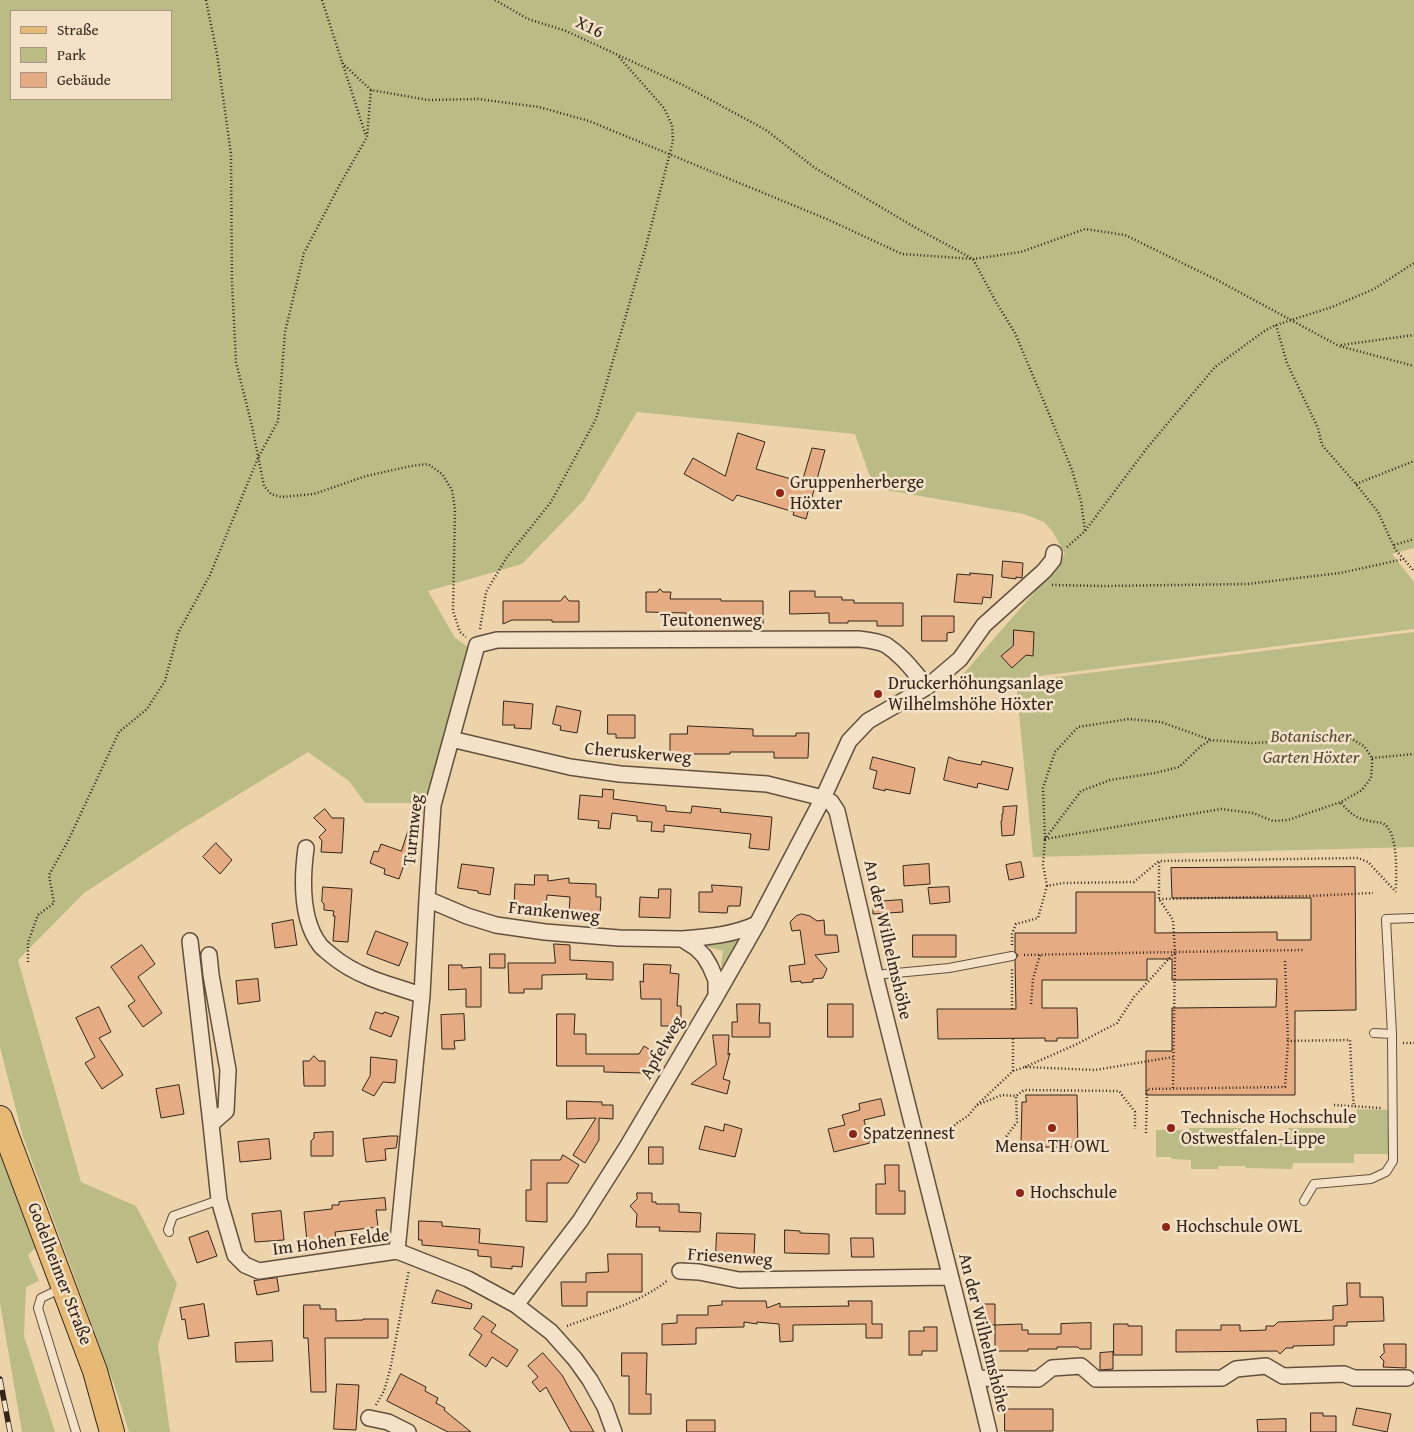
<!DOCTYPE html>
<html>
<head>
<meta charset="utf-8">
<style>
	body { margin:0 }
	#map { position:relative; width:1414px; height:1432px; overflow:hidden; background:#edd3a9; font-family:"Gentium Book Plus",serif }
	canvas { display:block }
	.legend { position:absolute; left:10px; top:10px; width:162px; height:90px; box-sizing:border-box; background:#f3e2c7; border:1px solid #a69682; margin:0; padding:6px 9px; list-style:none; font-size:15px; color:#33251b }
	.legend li { display:flex; align-items:center; gap:10px; height:25px }
	.legend b { width:25px; border:1px solid #a69682 }
</style>
</head>
<body>
<div id="map">
<canvas width="1414" height="1432"></canvas>
<ul class="legend">
<li><b style="height:6px;background:#e6ba74"></b>Straße</li>
<li><b style="height:14px;background:#bbbb86"></b>Park</li>
<li><b style="height:14px;background:#e5ac84"></b>Gebäude</li>
</ul>
</div>
<script>
const g = document.querySelector('canvas').getContext('2d');
g.lineJoin = 'round';
function fill(path, color) { g.fillStyle = color; g.fill(path, 'evenodd'); }
function strokePath(path, color, width, dash) { g.strokeStyle = color; g.lineWidth = width; g.lineCap = dash ? 'butt' : 'round'; g.setLineDash(dash || []); g.stroke(path); }
function label(font, color, halo, rows, align = 'center') {
  g.font = font + ' "Gentium Book Plus",serif'; g.lineWidth = 5; g.setLineDash([]); g.textBaseline = 'middle'; g.strokeStyle = halo; g.fillStyle = color; for (const [text, x, y, turn = 0] of rows) {
    g.save(); g.translate(x, y); g.rotate((+turn || 0) * Math.PI / 180); g.textAlign = isNaN(turn) ? turn : align; if (halo) g.strokeText(text, 0, 0); g.fillText(text, 0, 0); g.restore();
  }
}
const green = new Path2D(`
	M0,0H1414V548L1392,554L1414,582V629L952,687L1045,580L1065,554L1053,532L1044,522L1024,514L874,488L855,434L637,412L584,500L522,564L428,591L455,638L468,647L426,803H365L349,781L308,752L182,829L84,893L18,960L81,1182L136,1206L177,1284L158,1345L170,1432H129L116,1390L23,1137L0,1047ZM11,11H171V99H11Z
	M1414,632V847L1033,857L1016,682Z
	M751,939L728,979L721,964L723,951L698,944L730,942Z
	M1357,1109L1388,1110V1154H1354V1163H1293L1292,1169L1246,1168L1245,1166H1218V1169H1191V1160L1171,1159V1157H1156V1130H1189V1128H1249L1250,1138H1287L1288,1128H1349V1119L1356,1118Z
	M0,1151L35,1248L28,1255L39,1281L26,1287L24,1336L55,1432H22L0,1303Z`);
const building = new Path2D(`
	M738,433L765,442L756,469L802,482L812,448L825,450L806,519L793,515L794,512L737,495L733,501L684,474L693,458L725,476Z
	M1003,561L1023,563L1022,578L1016,577V579L1002,577Z
	M970,573L993,575L991,598L983,597L982,604L954,602L957,574L970,575Z
	M660,589L663,592H671L670,599H721V601H763V624L686,627V613L646,612V592H657Z
	M790,591H815V597H842V600H854V603H903V626H877V621H848V623H829V613L790,614Z
	M565,596L569,601H579V622H552V620H512L503,624V601H560Z
	M922,616H954V632L947,633V641H922Z
	M1014,630L1034,632L1033,656L1026,655L1012,668L1001,656L1013,646Z
	M504,701L533,704L531,729L514,728L515,725H503Z
	M557,706L581,711L577,733L560,730L561,726L553,724Z
	M608,715H635V738H616V734H608Z
	M688,726L753,729V736H796V733H809L808,758H774V752H730V754H670V734H687Z
	M873,757L915,768L910,794L885,789V791L873,788L877,771L870,769Z
	M949,757L956,760L981,765L982,761L1013,768L1008,790L978,783L977,788L944,780Z
	M603,789L614,790L613,799L666,806V811L691,813L692,806L721,809L720,812L772,817L769,850L749,848L751,834L664,825V832L651,831L652,822L637,821V816L612,813L610,829L598,828L599,821L578,819L580,795L602,797Z
	M1017,806L1014,835L1002,836L1001,821H1002V814H1003V807Z
	M325,809L332,818H344L342,853L321,852L322,841L319,837L326,830L314,818Z
	M410,826H413L411,864L405,862L399,879L384,874L385,869L370,863L374,851L378,852L381,844L401,851Z
	M216,843L232,860L220,874L203,857Z
	M1021,862L1024,877L1009,880L1006,865Z
	M462,864L494,868L490,895L478,893V891L458,888Z
	M929,864L930,884L904,886L903,866Z
	M1355,867L1356,1010L1295,1011V1095H1146V1051H1172V1008L1276,1007L1277,979L1172,980V959H1147V980H1042V1008H1077L1078,1038H1057V1041H1045V1038L938,1039L937,1009H1016L1015,960L1018,955L1015,952V933H1076V892H1155V933L1277,932V940H1311V898H1172L1171,868Z
	M535,875H548V881L569,878V883L596,884V897H601L600,915L569,913L570,897L547,895L546,907L514,905L515,884L534,885Z
	M712,885L742,887L740,906H728L727,913L699,912V892H712Z
	M323,887L352,889L348,942L333,941L335,916H333L334,911L324,910V904L322,902Z
	M949,887L950,902L930,904L928,888Z
	M659,889H671L670,918L639,917L640,897L658,898Z
	M902,900L903,912L873,914V902Z
	M802,914L810,916L817,921L824,920L825,935H837L839,952L815,955L827,969L823,978L813,979V982L801,983V981L791,982L789,966L805,964L800,930L792,931L790,922L796,916Z
	M293,920L297,945L275,948L272,924Z
	M376,931L408,943L399,966L367,954Z
	M913,935H956V957H913Z
	M554,944L570,945V960L613,962V980L586,979L587,974L542,975V989H524V993H509L508,963H555Z
	M142,945L155,964L138,977L162,1013L143,1027L128,1006L135,1001L111,967Z
	M490,954H505V968H490Z
	M644,964L671,965L670,973L679,974L677,1006H681V1026H661V999H641L640,981L643,982Z
	M449,965H462V968L481,967V1007H466V989L449,990Z
	M258,979L260,1001L238,1004L236,981Z
	M737,1004H760L759,1023H770V1037H732V1022H737Z
	M828,1004H853V1037H828Z
	M99,1007L111,1032L99,1038L123,1075L102,1089L85,1063L95,1057L76,1018Z
	M376,1012L383,1014L384,1012L399,1017L391,1037L370,1029Z
	M464,1014L465,1040L454,1041L455,1049H442L441,1015Z
	M557,1014H575L574,1034H586V1054H639L644,1046L655,1053L644,1073L604,1072V1066H557Z
	M713,1035H729L728,1055L730,1053L723,1079L730,1081L727,1094L691,1084L716,1065Z
	M314,1056L319,1061H325V1086H304L303,1061H309Z
	M371,1057L397,1060L395,1083L383,1082L374,1096L362,1090L370,1076Z
	M179,1085L184,1114L161,1118L156,1089Z
	M1026,1095H1077L1078,1147H1026V1142H1021L1022,1102H1026Z
	M881,1099L885,1115L864,1120L870,1143L834,1152L828,1129L845,1125L842,1115L860,1110L859,1104Z
	M567,1101L602,1102V1105H613V1119L599,1118V1140L585,1163L573,1155L596,1118L567,1119Z
	M725,1124L742,1129L735,1157L699,1149L705,1126L723,1131Z
	M333,1132V1156H311V1141L314,1138V1133Z
	M390,1136H398L396,1148L385,1149L386,1160L366,1162L363,1139Z
	M269,1139L271,1159L240,1162L238,1142Z
	M649,1147H663V1164H649Z
	M563,1155L579,1165L568,1183H547V1222L526,1221V1190H531V1160H560Z
	M885,1165H899V1191H905V1214H876V1184H885Z
	M637,1193H652V1202H656V1204H679V1212L701,1213L700,1232L659,1231L660,1227H636L637,1214L630,1206L637,1199Z
	M385,1198L386,1210H376L378,1227L335,1232L336,1238L307,1241L304,1212L332,1209V1205H339V1202Z
	M281,1211L284,1240L255,1242L252,1214Z
	M419,1221L442,1222V1226L480,1229L479,1243L524,1247L522,1267L512,1266V1269L491,1267V1257L478,1256V1250L422,1245V1240H419Z
	M785,1230L800,1231V1233L829,1234V1254L785,1253Z
	M208,1231L217,1256L197,1263L189,1238Z
	M717,1233L755,1234L754,1255L716,1254Z
	M851,1238H873L874,1257H852Z
	M608,1254H642V1292H587V1306H562L561,1282H586V1273L608,1272Z
	M277,1278L279,1291L257,1295L254,1281Z
	M1347,1283H1360V1297H1383L1384,1321L1347,1322V1326H1334V1345L1293,1346V1348H1286L1280,1354L1277,1351L1176,1352V1330H1221V1325H1240V1331L1266,1330V1326H1274L1278,1322L1333,1320V1306L1347,1305Z
	M437,1290L472,1304L471,1309L432,1303Z
	M722,1301H766L767,1308L780,1303V1307L849,1306L848,1301H872V1324H882V1338H866V1324L793,1325V1341L780,1342L779,1324L757,1322V1324L744,1322V1327L696,1328V1344L662,1345V1324L677,1323V1315H708V1306L722,1305Z
	M204,1304L209,1336L188,1339L185,1319L182,1320L180,1308Z
	M981,1304H995V1325H981Z
	M304,1305H320V1309H336V1321L363,1320V1319H388V1338H325L326,1392H311L308,1338H304Z
	M483,1316L496,1325L491,1332L518,1350L507,1367L492,1357L486,1367L469,1355L482,1335L474,1329Z
	M1091,1323V1349H1080L1078,1347H1057V1349H1028V1351H995V1325L1022,1324V1330H1028V1334H1061V1324Z
	M1114,1324H1128V1326H1142V1355H1114Z
	M924,1327H937V1351H922V1355H909V1331H924Z
	M272,1341L273,1361L236,1362L235,1343Z
	M1384,1344H1406V1368L1383,1367L1384,1361L1380,1357L1384,1353Z
	M1113,1352V1369L1100,1370V1353Z
	M543,1353L562,1375L594,1432H571L546,1387L540,1392L532,1382L538,1377L528,1366Z
	M622,1353H647L646,1394H651V1414H629V1376H622Z
	M401,1374L426,1387L425,1391L438,1398L436,1403L445,1408L444,1410L471,1432H448L387,1401Z
	M337,1384L359,1385L356,1430L334,1429Z
	M1357,1408L1391,1414L1387,1432L1353,1425Z
	M1005,1409H1053V1431H1005Z
	M1311,1413H1323V1416H1336V1432H1311Z
	M1286,1419V1432H1258L1257,1420Z
	M687,1420H715V1432H687Z`);
const path = new Path2D(`
	M206,0L217,54L231,154L232,282L236,362L252,426L264,486L271,494L281,497L314,494L366,476L411,466L428,464L442,474L452,490L455,510L453,611L460,632L466,637
	M322,0L366,136
	M495,0L528,19L566,31L683,85L766,130L815,168L916,228L973,259L996,302L1015,333L1047,409L1072,470L1081,501L1085,531
	M342,63L371,90L428,100L478,99L539,107L589,121L829,220L902,254L973,259L1021,252L1085,229L1125,235L1217,280L1339,346L1414,366
	M1276,325L1287,363L1318,428L1322,445L1356,484L1378,512L1395,549L1414,571
	M1341,345L1414,335
	M1356,484L1414,461
	M1394,545L1414,539
	M1067,547L1085,531L1147,448L1215,367L1266,330L1276,325L1332,307L1374,289L1414,263
	M1052,585L1105,586L1247,584L1340,573L1404,559
	M480,629L486,592L507,557L551,502L596,419L646,246L673,141L672,125L664,108L618,56
	M1333,735L1350,738L1364,746L1372,758V765L1371,778L1362,790L1341,802L1288,820L1273,821L1253,813L1221,809L1045,839L1081,791L1110,780L1155,773L1179,767L1201,746L1211,740L1252,743L1288,741Z
	M1372,758L1414,754
	M1341,803C1351,814 1355,818 1370,821C1374,822 1378,822 1382,823C1399,830 1396,874 1396,890
	M1047,886L1043,865L1045,839L1043,788L1055,752L1078,727L1129,719L1161,722L1211,740
	M1159,899L1309,896L1373,893
	M1012,945V934L1016,924L1038,918L1047,886L1063,883L1134,882L1159,861L1358,858L1368,862L1396,892
	M1024,955L1175,952
	M1285,961L1288,1041
	M28,962V942L38,915L54,903L49,875L68,841L119,732L147,709L165,681L178,633L210,575L258,458L278,421L285,332L304,253L339,186L367,137L371,90
	M1031,1004L1033,979L1040,955
	M1012,1009V968
	M1403,1043H1414
	M1025,1067L1077,1044L1117,1023L1134,997L1175,952L1173,920L1159,899V861
	M1013,1071L1025,1067L1095,1070L1173,1057
	M1173,1088L1175,952L1305,950
	M977,1105L1002,1095L1016,1096L1024,1090L1119,1091L1135,1112V1129
	M1334,1105L1381,1108
	M1146,1133L1147,1089L1285,1087L1288,1041L1350,1040L1352,1083L1354,1107
	M930,1138L945,1134L957,1123L968,1116L977,1105L1013,1071V1038
	M1000,1153L1006,1137L1017,1122L1016,1096
	M567,1326C599,1314 642,1302 668,1280
	M376,1405L384,1391L390,1370L409,1270`);
const lane = new Path2D(`
	M875,975L949,968L1012,956
	M1374,1033L1392,1034
	M1304,1201L1314,1184L1371,1179L1386,1172L1393,1161L1392,1034L1386,919L1414,918
	M169,1232L168,1230L173,1216L219,1200
	M62,1288L41,1298L38,1308L76,1432`);
const street = new Path2D(`
	M451,739L570,767L620,774L767,784L823,798L831,802L837,811L875,975L976,1378L989,1432
	M306,848C302,878 300,919 320,945C323,949 328,952 331,955C357,977 390,985 422,995
	M427,899L467,916L496,925L545,932L619,938L682,939L696,948L704,956L710,966L716,980V996
	M682,939C708,937 733,935 757,924
	M190,941L211,1124L219,1200L235,1255L245,1265L259,1271L397,1251L468,1279L516,1305L551,1332L575,1359L590,1380L605,1407L614,1432
	M209,955L211,975L228,1070L226,1111L211,1124
	M397,1251L422,995L427,899L433,805L477,645L497,640L859,639C868,640 878,641 886,645C903,656 914,672 927,687
	M680,1271L699,1272L739,1280L950,1277
	M516,1305L580,1221L627,1147L716,996L757,924L823,798L849,741L868,721L927,687L960,659L984,625L1044,571L1053,560L1054,553
	M976,1378L1038,1379L1052,1368L1081,1366L1096,1379L1222,1378L1236,1369L1266,1366L1283,1376L1344,1374L1354,1378H1407
	M369,1418L388,1422L408,1432`);
const primary = new Path2D(`
	M0,1118L95,1371L112,1432`);
const rail = new Path2D(`
	M0,1379L10,1432`);
const markers = [
	[780,493,5,"#8f2418"],
	[878,694,5,"#8f2418"],
	[1052,1128,5,"#8f2418"],
	[1171,1128,5,"#8f2418"],
	[853,1134,5,"#8f2418"],
	[1020,1193,5,"#8f2418"],
	[1166,1227,5,"#8f2418"]
];
const streetNames = [
	["X16",589,28,25],
	["Teutonenweg",711,621],
	["Cheruskerweg",638,754,5],
	["Turmweg",414,830,-84],
	["Frankenweg",554,913,6],
	["An der Wilhelmshöhe",887,940,77],
	["Apfelweg",663,1048,-60],
	["Im Hohen Felde",331,1243,-7],
	["Friesenweg",730,1258,4],
	["Godelheimer Straße",59,1274,69],
	["An der Wilhelmshöhe",983,1333,76]
];
const poiNames = [
	["Gruppenherberge",790,483],
	["Höxter",790,504],
	["Druckerhöhungsanlage",888,684],
	["Wilhelmshöhe Höxter",888,705],
	["Technische Hochschule",1181,1118],
	["Ostwestfalen-Lippe",1181,1139],
	["Spatzennest",863,1134],
	["Mensa TH OWL",1052,1147,"center"],
	["Hochschule",1030,1193],
	["Hochschule OWL",1176,1227]
];
const parkNames = [
	["Botanischer",1311,737],
	["Garten Höxter",1311,758]
];
fill(green, '#bbbb86');
fill(building, '#e5ac84');
strokePath(building, '#33251b', 1);
strokePath(lane, '#62503e', 10);
strokePath(street, '#62503e', 18);
strokePath(primary, '#33251b', 26);
strokePath(path, '#33251b', 2.5, [1, 2.5]);
strokePath(lane, '#f3e2c7', 8);
strokePath(street, '#f3e2c7', 15);
strokePath(primary, '#e6ba74', 24);
strokePath(rail, '#33251b', 5.5);
strokePath(rail, '#f3e2c7', 4, [11]);
for (const [x, y, r, color] of markers) { const dot = new Path2D(); dot.arc(x, y, r, 0, 2 * Math.PI); g.fillStyle = color; g.fill(dot); strokePath(dot, '#f3e2c7', 2); }
label('18px', '#33251b', '#f3e2c7', streetNames);
label('18px', '#33251b', '#f3e2c7', poiNames, 'left');
label('italic 18px', '#554a36', '#f3e2c7', parkNames);
</script>
</body>
</html>
